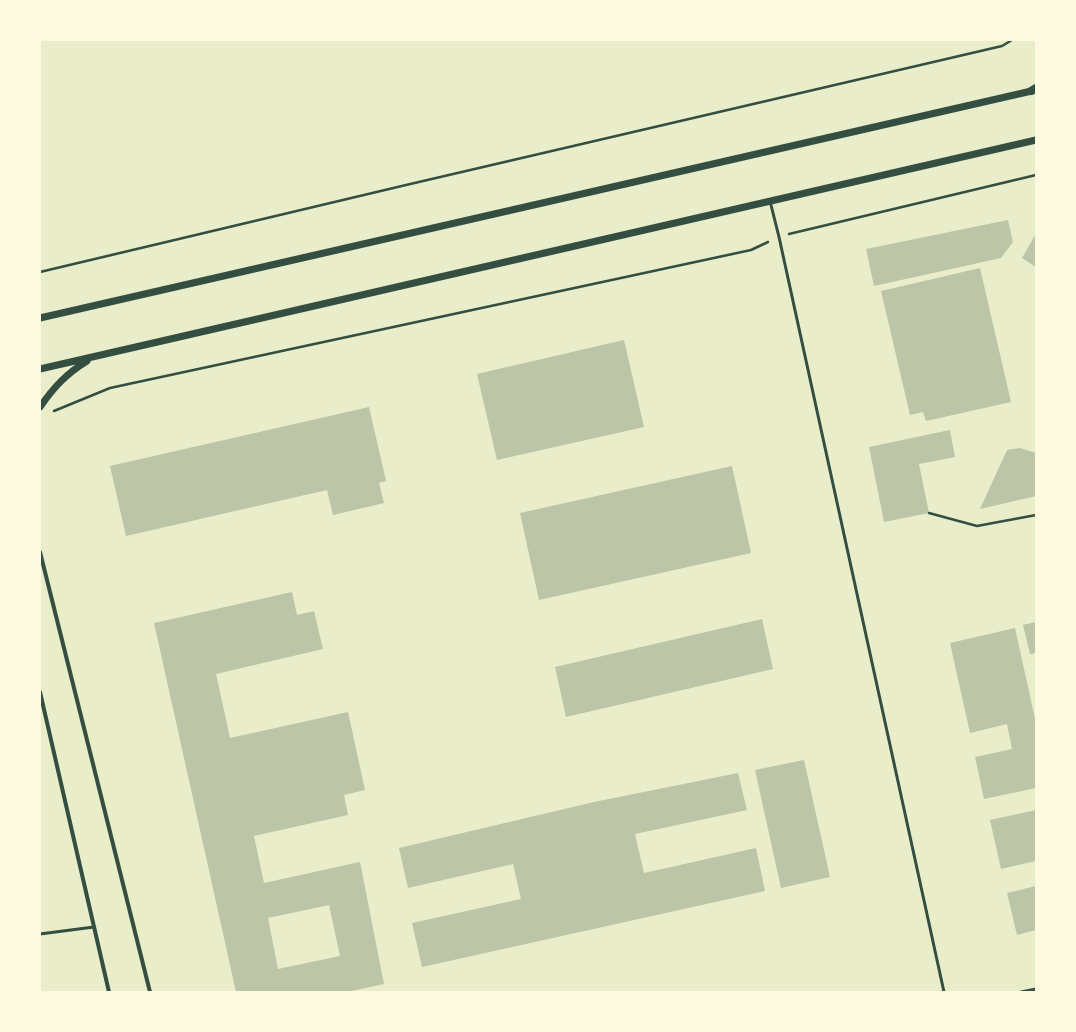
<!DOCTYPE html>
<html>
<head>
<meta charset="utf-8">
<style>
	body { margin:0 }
	#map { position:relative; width:1076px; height:1032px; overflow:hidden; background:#e9edc9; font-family:"PT Sans",sans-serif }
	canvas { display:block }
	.frame { position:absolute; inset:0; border:41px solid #fefae0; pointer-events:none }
</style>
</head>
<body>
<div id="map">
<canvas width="1076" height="1032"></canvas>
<div class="frame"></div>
</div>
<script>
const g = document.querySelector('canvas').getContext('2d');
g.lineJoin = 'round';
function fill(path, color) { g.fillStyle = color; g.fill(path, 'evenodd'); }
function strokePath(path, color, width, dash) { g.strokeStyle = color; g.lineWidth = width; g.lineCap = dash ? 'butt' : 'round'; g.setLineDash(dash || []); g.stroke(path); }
const building = new Path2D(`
	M1008,220L1013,242L1001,258L874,286L866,249Z
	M1035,235L1036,236V267L1022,258Z
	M980,268L1011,402L926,421L923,412L910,415L881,291Z
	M624,340L644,427L497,460L477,374Z
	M369,407L386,481L379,483L384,503L333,515L327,490L126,536L110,466Z
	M950,430L955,457L919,464L929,513L884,522L869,447Z
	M1020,448L1036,453V496L980,509L1007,450Z
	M732,466L751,553L539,600L520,513Z
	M292,592L297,615L314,611L323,649L216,674L230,738L348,712L365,790L344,795L348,815L254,836L264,883L360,862L384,984L347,992H236L154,623ZM329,905L340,956L278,969L268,918Z
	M762,619L773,669L566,717L555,667Z
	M1036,622V653L1030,654L1023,625Z
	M1015,628L1036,723V788L984,799L975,757L1012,749L1007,724L970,733L950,643Z
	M804,760L830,877L781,888L755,770Z
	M738,773L747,810L635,834L644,873L756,848L765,891L422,967L412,923L521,899L513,864L408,888L399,848L594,802Z
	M1036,810V861L1001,869L990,820Z
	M1036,886V930L1017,935L1007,893Z`);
const path = new Path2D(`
	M789,234L1036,175
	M40,272L406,185L1002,46L1012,40
	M54,411L110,388L751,250L768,242
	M929,513L977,526L1036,515`);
const service = new Path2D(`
	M770,201L779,237L944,992
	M40,934L94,927
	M1021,992L1036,989`);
const minor = new Path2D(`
	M40,552L150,992
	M40,692L109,992`);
const tertiary = new Path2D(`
	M40,318L1036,90
	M40,369L1036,140
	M40,407C54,387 66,374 87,361`);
const secondary = new Path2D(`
	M1031,91L1036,88`);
fill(building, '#bcc5a7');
strokePath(path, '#344e41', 2.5);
strokePath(service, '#344e41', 3);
strokePath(minor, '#344e41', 4);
strokePath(tertiary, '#344e41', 7);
strokePath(secondary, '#344e41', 8);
</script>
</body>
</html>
